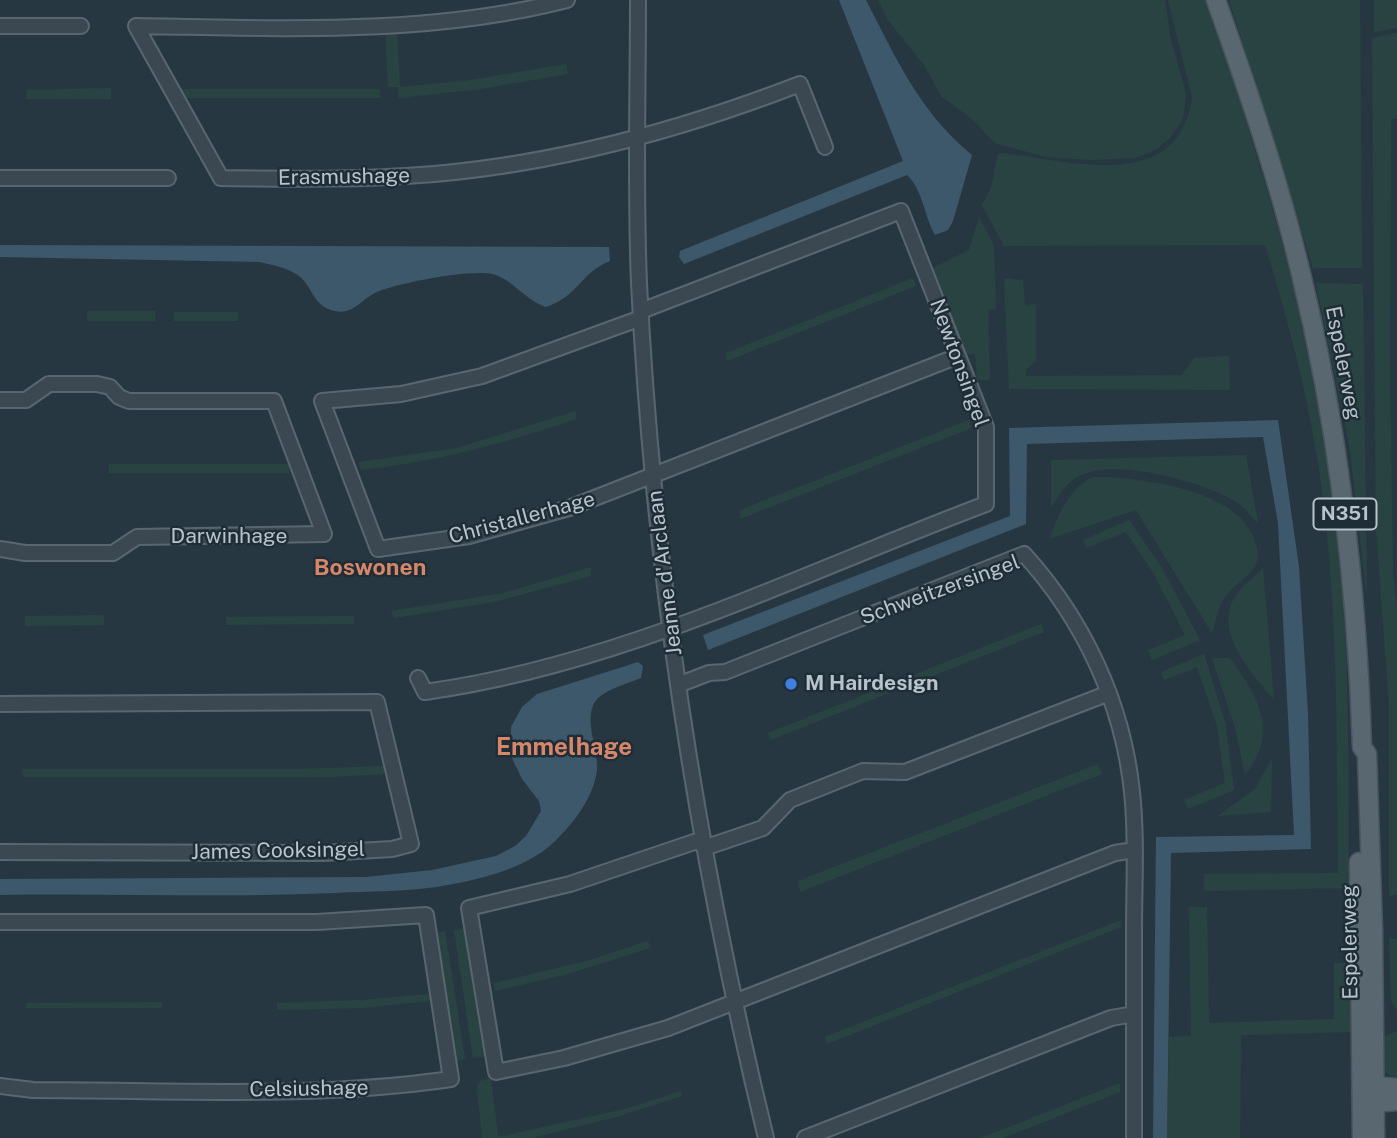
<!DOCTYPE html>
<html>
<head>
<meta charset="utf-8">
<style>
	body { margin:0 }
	canvas { display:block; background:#273742 }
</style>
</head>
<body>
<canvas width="1397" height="1138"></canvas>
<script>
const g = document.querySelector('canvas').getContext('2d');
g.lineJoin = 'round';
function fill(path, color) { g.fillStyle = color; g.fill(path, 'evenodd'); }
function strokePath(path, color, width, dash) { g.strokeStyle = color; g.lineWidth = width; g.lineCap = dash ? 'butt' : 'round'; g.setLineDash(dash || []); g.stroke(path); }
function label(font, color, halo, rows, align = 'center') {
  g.font = font + ' "Public Sans",sans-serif'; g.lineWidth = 5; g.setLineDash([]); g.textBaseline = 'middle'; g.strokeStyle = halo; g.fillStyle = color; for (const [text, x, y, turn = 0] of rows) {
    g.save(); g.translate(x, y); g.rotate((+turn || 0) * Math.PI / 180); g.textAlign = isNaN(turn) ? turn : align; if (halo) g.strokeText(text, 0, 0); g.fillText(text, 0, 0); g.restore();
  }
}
const green = new Path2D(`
	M878,0H1165L1170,36L1186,94L1183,118L1171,137L1155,150L1135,158L1090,160L1046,157L995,143L972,119L941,96L924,65L888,20Z
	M1168,0H1207C1257,153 1307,306 1330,465C1351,605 1348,747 1349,888L1204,891V874L1338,873C1337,753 1338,633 1325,514C1315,423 1292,332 1265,245L1004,246L982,205L992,185L997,156L1000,153C1052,157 1145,188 1180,133C1186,122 1192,109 1192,97Z
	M1229,0H1360L1362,268H1313Z
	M1374,0H1397V28L1374,32Z
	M392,31L397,33L400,87L464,81L566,64L568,74L480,89L399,98L398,87H388L385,32Z
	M1397,33V118L1391,120L1390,378L1393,574L1397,607V894L1389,896V703L1376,530L1372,38Z
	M111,88V99H26L27,90Z
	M181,89H380V98H186Z
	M979,217L994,246L996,309L988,310L990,380H977L975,354H967L933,268L969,250Z
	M913,278L916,286L727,361L726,353Z
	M1004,278L1023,280L1025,306L1036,304V361L1026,370V376L1182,375L1194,358L1229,356L1230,390L1009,389Z
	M1316,283L1363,284L1367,600L1350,449Z
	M87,311H155V321H87Z
	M174,312H238V321H174Z
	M576,411V419C505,443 435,462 360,470L359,462L457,448Z
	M969,420L971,428L740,519V510Z
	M1246,455L1258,523C1252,517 1246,509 1239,504C1208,482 1114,457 1079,476C1066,483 1059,495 1051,507V460Z
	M109,464H289V473H109Z
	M1093,477C1139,477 1239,489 1255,541C1257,548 1259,555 1257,562C1251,576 1233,585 1224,598C1218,607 1216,622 1212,633L1136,510L1049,539C1060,513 1067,490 1093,477Z
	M1129,520L1162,568L1200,640L1152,660L1148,650L1185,635L1154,574L1126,532L1086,548L1083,540Z
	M591,567V576L494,602L394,618L391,611L504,593Z
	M1263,568L1274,700C1251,671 1208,628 1240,590C1246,582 1256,576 1263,568Z
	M104,615V625L25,626V616Z
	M354,616V624L226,625V617Z
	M1041,624L1044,632L770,740L768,733Z
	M1204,654L1225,722L1234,790L1188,809L1184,800L1225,783L1217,726L1197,667L1164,680L1161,672Z
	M1212,658H1230C1259,699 1280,731 1245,775L1235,727Z
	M1272,758L1271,812L1218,816L1255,789Z
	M1098,764L1102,774L800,892L798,881Z
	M384,766V774L333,777H23L22,769H303Z
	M1189,907H1207L1209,1023L1334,1019V963H1350L1351,1032L1241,1035L1240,1138H1167L1169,1037L1191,1036Z
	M1121,920V927L827,1044L825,1037Z
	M468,928L488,1056L473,1058L454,930Z
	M445,931L465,1059L454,1061L452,1020H449L434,933Z
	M1389,938L1397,939V1011L1391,1000Z
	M648,941L650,948L568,974L495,991L494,983L587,961Z
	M429,994L430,1001L361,1008L277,1010V1003L363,1000Z
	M162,1002V1008H26V1003Z
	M1397,1031V1081L1382,1069L1379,1038Z
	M491,1078L498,1137L625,1109L681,1091L682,1096L620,1116L531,1138H482L477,1087L480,1081Z
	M1120,1083V1092L1003,1138H981Z`);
const water = new Path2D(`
	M839,0H866C897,60 919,111 972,155L953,221L948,230L935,235C924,216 923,190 907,175L684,264L679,257L680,251L903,161Z
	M0,245L609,247L610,261C581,272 579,296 546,307C525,300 511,278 492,274C470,269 397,283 377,292C361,299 354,315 335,311C312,306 314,288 299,276C287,267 272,265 259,262L0,257Z
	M1278,420L1299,567L1308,713L1311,849L1171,853L1167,1138H1153L1156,837L1294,835L1278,523L1263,437L1027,444L1026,524L708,650L703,635L1010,516L1009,428Z
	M638,662L643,666L641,678C628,683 608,689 598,698C581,715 599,749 597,770C594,797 573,824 554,842C525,870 474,881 436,887C403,892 368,891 335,893C224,898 112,893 0,895V879L366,877L432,870L496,856L515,846L526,836L541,811L539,801L522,779L511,756V727L522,707L537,694Z`);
const minor = new Path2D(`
	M638,0C638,94 635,189 639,283C653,571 698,858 766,1138
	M0,26H81
	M136,26L221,178C292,179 363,180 434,174C561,163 681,130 800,84L825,147
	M136,26C278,28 428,36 567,0
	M0,178H168
	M641,318L482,376L401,394L322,401L378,549L469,536L569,508L958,356
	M0,400H26L49,384H97L110,387L119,397L129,401H274L324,534L137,537L113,553H25L0,549
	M418,678L425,692C621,665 802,573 986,504V427L901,211L641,311
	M678,685L709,673L725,672L1024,554C1084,620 1123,704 1132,792C1137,838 1134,885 1134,930C1134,1000 1134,1069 1134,1138
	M0,704L377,702L411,844L392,849L323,853L0,852
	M703,839L570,884L469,908L496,1072L564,1058L668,1028L1115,853L1134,850
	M704,848L763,828L790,800L863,771L905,772L1109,693
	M0,922H317L426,915L451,1079C313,1099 172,1090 33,1090L0,1086
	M805,1138L1111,1018L1134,1014`);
const major = new Path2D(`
	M1216,0C1248,90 1279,181 1301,274C1339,430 1357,587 1362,747L1367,754L1373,930L1375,1138
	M1359,862L1362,1138
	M1364,1092L1375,1086L1397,1088
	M1367,1098L1375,1103L1397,1101`);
const markers = [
	[791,684,7,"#3f7fe0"]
];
const shields = [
	[1345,514,63]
];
const shieldNames = [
	["N351",1345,514]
];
const streetNames = [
	["Erasmushage",344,177,-1],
	["Newtonsingel",959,363,70],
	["Espelerweg",1343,363,79],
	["Christallerhage",522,518,-15],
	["Darwinhage",229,537],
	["Jeanne d'Arclaan",665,573,-97],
	["Schweitzersingel",940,590,-20],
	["James Cooksingel",278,851,-1],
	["Espelerweg",1350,942,-91],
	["Celsiushage",309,1089,-1]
];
const poiNames = [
	["M Hairdesign",805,684]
];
const neighbourhoodNames = [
	["Boswonen",370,568]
];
const quarterNames = [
	["Emmelhage",564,748]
];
fill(green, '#294342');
fill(water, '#3c586a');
strokePath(minor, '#59666f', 18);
strokePath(major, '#48545e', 21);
strokePath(minor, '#3b4852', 14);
strokePath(major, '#596771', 18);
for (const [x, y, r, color] of markers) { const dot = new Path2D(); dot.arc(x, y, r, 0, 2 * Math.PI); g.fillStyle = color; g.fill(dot); strokePath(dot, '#1f2d37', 2.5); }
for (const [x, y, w] of shields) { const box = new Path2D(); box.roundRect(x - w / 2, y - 15.5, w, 31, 5); g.fillStyle = '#1f2d37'; g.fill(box); strokePath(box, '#b8c3cc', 2); }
label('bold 19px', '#b8c3cc', null, shieldNames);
label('21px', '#b8c3cc', '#1f2d37', streetNames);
label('bold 21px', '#b8c3cc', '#1f2d37', poiNames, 'left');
label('bold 23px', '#d68669', '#1f2d37', neighbourhoodNames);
label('bold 24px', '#d68669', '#1f2d37', quarterNames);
</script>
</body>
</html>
